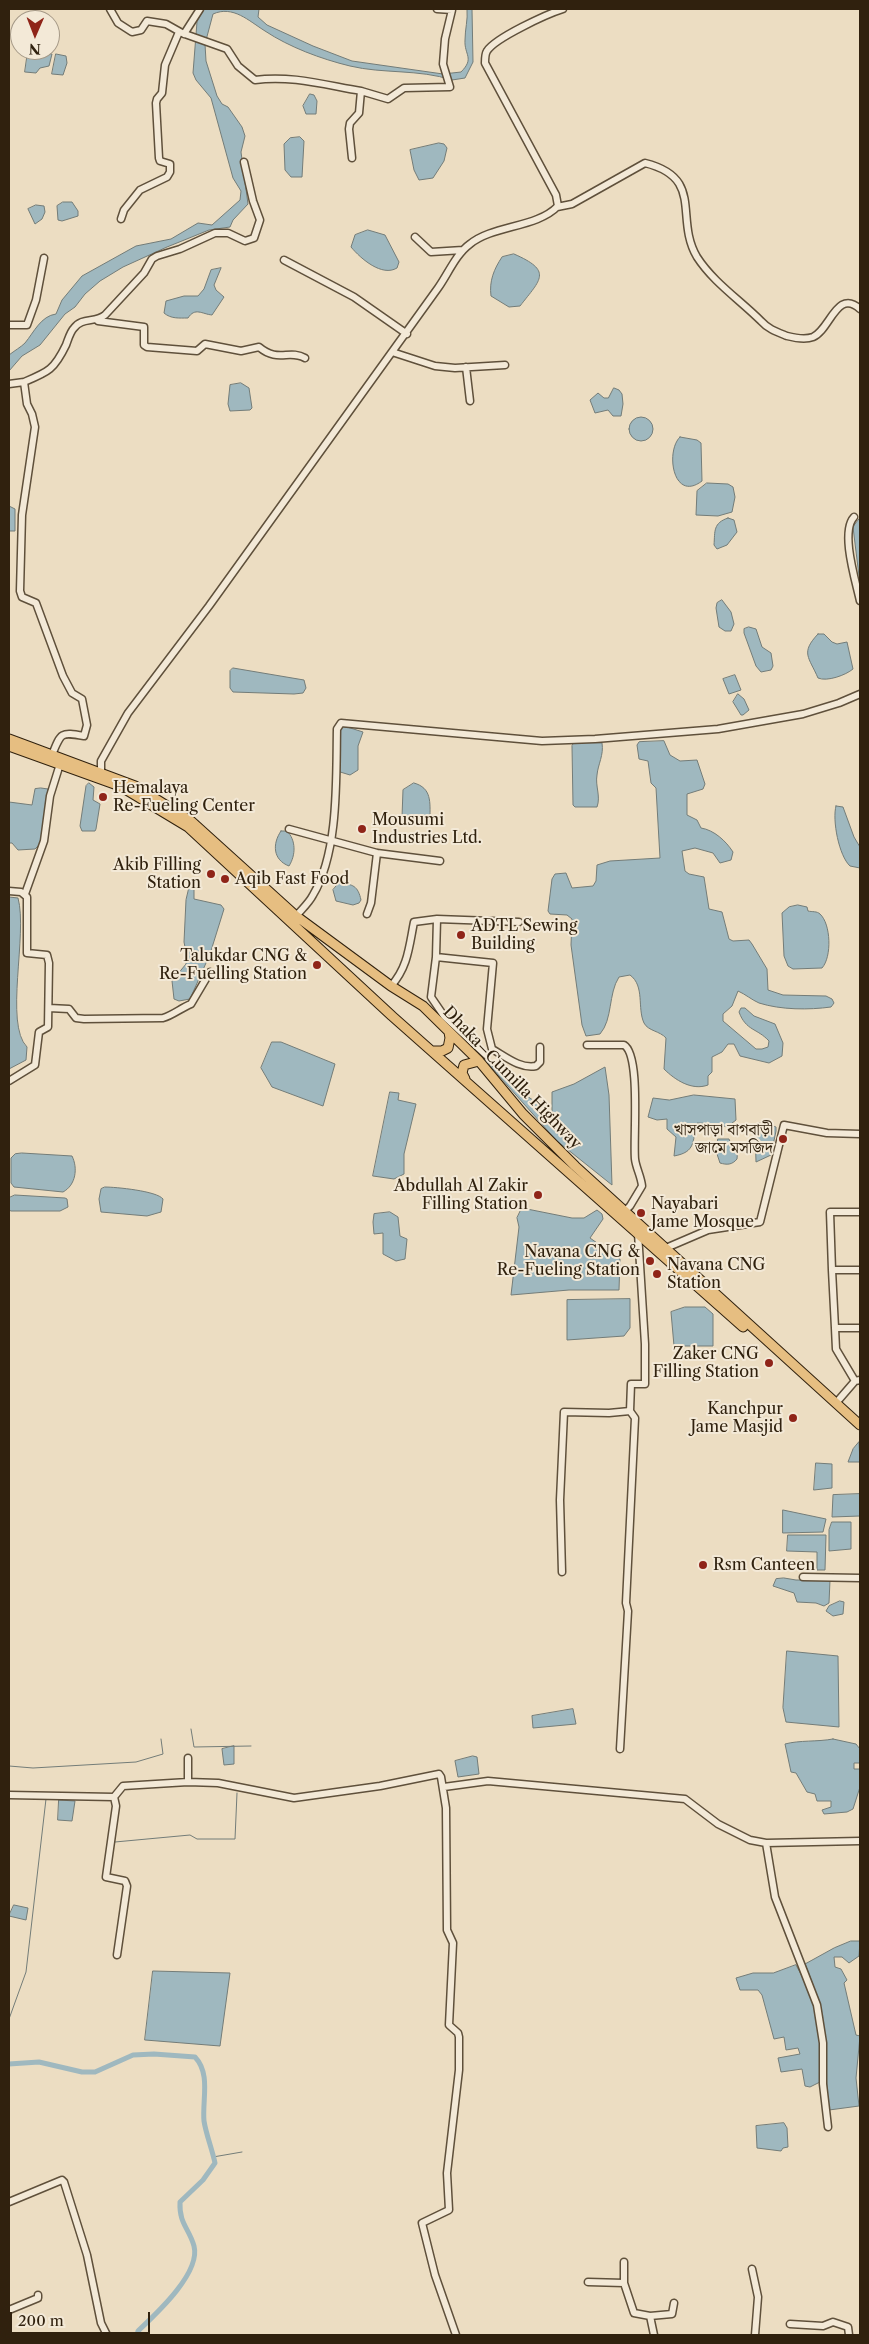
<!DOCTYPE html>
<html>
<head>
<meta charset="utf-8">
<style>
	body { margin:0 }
	#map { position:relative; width:869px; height:2344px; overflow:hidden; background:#ecddc2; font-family:"Libre Caslon Text",serif }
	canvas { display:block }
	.frame { position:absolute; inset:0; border:10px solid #30210e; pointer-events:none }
	.north { position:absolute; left:10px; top:10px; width:50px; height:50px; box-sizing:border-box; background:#f3e9d7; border:1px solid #a59987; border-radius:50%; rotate:181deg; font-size:14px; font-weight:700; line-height:20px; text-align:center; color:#30210e }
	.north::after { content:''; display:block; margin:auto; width:18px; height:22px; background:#8f2418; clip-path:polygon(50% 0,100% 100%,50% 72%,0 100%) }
	.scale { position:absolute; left:10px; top:2312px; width:140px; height:22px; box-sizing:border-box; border:2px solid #30210e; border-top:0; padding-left:6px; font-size:15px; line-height:18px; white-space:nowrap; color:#30210e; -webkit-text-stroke:4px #f3e9d7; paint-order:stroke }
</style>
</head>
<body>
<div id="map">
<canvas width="869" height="2344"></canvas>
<div class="frame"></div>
<div class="north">N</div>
<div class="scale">200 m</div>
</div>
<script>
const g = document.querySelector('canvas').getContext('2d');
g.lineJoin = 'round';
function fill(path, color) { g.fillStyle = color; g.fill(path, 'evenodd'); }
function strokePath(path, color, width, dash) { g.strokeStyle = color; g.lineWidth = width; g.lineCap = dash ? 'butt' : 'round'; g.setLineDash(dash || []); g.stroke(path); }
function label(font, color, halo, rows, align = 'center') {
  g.font = font + ' "Libre Caslon Text","Noto Serif Bengali",serif'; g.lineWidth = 4; g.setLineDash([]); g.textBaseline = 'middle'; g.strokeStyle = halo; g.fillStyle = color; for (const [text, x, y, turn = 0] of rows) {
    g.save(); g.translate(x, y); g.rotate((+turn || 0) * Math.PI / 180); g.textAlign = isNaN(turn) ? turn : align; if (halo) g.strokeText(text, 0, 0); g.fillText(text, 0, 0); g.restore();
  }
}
const water = new Path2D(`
	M204,9H259L258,17L267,25L313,46L352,61L443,74L461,72C475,58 464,55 465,40C465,29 468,20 467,9H472L473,62L465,78L452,80C419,69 383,74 350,66C321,59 289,47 265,31C249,21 233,5 213,14L205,44L206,61L217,96L222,104L228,107L242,127L245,136L241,152L248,204L233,220L230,227L209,230L167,247L123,267L100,281L85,294L75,307L65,314L40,345L22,356L9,371V355C14,351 21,347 25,343C34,332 41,316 56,314L62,300L82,276L136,246L171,239L198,223L212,225L240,200L241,191L233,178L211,98L196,80L193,73L197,22Z
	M28,51L52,54L49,66L40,68L36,73L25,72Z
	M56,54L66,56L67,63L63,75L52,74Z
	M310,94L314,95L317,101L316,114H306L303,106Z
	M300,137L304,141L302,177H291L285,170L284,144L290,138Z
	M439,143L444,144L447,148L444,161L433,178L419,180L414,170L410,150Z
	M63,202H72L78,211V216L62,221L58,220L57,206Z
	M36,205L44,206L45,212L42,219L35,224L28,209Z
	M368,230L385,235L399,262L397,268C382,277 361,259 351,247L355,235Z
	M514,254C553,271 541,279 520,306L509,307L491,296C489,281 494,269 502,257Z
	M221,268L214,285L216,290L224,297L212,315C202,314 195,307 188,318C179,318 171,319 164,313L166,301L184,296H198L204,289L211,270Z
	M241,383L249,388L252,408L250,410L230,411L228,404L230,385Z
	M614,388L619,390L622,394L623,404L621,416H613L608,410L595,413L590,400L598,393L604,398H608Z
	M629 429a12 12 0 1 1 24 0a12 12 0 1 1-24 0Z
	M680,437L697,440L701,443L702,481C673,503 665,451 680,437Z
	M707,483L728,484L733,487L735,497L732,512L718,516L696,515L697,491Z
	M9,506L15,509V531H9Z
	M728,518L734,520L737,532L727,545L717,549L714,545C715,531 713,523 728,518Z
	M860,518V584L853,527Z
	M722,600L731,612L734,624L731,631H725L719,627L716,608L717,603Z
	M749,627L756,629L762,647L771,653L773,666L771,670L761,672L756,666L744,633V629Z
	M818,634H824L832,642L837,644L847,642L853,669C846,675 827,682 818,678C809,657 800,653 818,634Z
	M233,668L304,680L306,688L303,693L294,694L233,692L230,688V671Z
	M735,675L741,690L729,694L723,679Z
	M738,694L744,699L749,710L743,715H741L733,702Z
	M344,726L363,732L358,746V770L350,775L337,771L340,728Z
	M575,741L602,743C604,755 598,764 597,775C595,786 601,796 597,807H575L573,805L572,746Z
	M664,741L670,755L680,761L697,760L705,784L703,789L687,794V815L697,820L701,828C714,830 726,841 733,852L731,860L720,863L713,853L695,848L682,851L685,871L689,874L704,877L709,909L722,912L729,939L733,941L749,940L752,944L767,969L768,990L783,995L826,996L832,999L834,1003L831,1007C809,1010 781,1010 759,1003C752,1000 745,994 738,991L732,1006L723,1014V1021L756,1049H762L768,1047L769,1041C757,1028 746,1031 739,1012L741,1008H745L754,1016L775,1024L783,1043L782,1056L769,1063L740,1056L734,1044H728L722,1052L712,1057V1072L708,1076V1085C692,1091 675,1080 664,1069L666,1038C660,1031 648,1031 644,1023C637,1008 645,986 630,975L619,977C608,994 613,1019 600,1034L586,1036L582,1025L571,945L572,919L567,915L550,914L548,911L552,879L555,874L566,873L572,888L593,886L596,881L597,865L610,861L660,858L656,788L651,783L648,761L639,759L637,745L639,742Z
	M89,783L94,787L93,800L100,804L96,829L95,831H82L80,826L86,786Z
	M414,783C432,788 430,802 430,819L426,824L402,817L403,790Z
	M41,788L48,789V792L40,844L35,849L18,850L12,843H9V802L32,805L35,789Z
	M836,806L843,807L854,837L860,847V868L850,866C839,856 832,820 836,806Z
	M281,831H287C296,840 296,855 289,866C273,860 272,844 281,831Z
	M191,880L194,883V899L221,905L224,909L210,954L190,999L179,1001L174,999L172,981L186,964L187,957L184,942L186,900Z
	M339,883C353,884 358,886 361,900L359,903L353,905L336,901L333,890Z
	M9,897L18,898C28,934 4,1024 27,1047L26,1060L9,1069Z
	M798,905L807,907L808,911C812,912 817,911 820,914C831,924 832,957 822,968L793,969L788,966L784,956L782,913L789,907Z
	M272,1042H281L335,1064L323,1106L272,1087L261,1068Z
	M484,1059L521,1092L552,1113V1092L574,1084L605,1067L609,1095L612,1185L557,1141Z
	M390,1092L399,1093L398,1100L416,1104L404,1154V1174L394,1179L373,1176Z
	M694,1095L735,1099L736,1120L727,1127L717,1124L697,1123C692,1142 696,1152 674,1156L676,1137L667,1129V1119L657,1120L648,1117L653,1098L669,1100Z
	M758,1123L768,1124L776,1127V1131L771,1155L756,1162L755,1130Z
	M718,1139H729L731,1144L738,1147L737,1159C732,1165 727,1165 720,1163L717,1154Z
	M22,1153L72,1156C78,1168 76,1185 63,1192L14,1187L11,1183V1158L15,1154Z
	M105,1187C116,1187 157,1191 163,1199L161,1212L147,1216L101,1212L99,1199L101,1189Z
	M15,1195L65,1198L67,1199L68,1207L60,1211H11L9,1210V1198Z
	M522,1208L572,1218H584L597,1210L602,1214L603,1219L590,1238L620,1259L619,1290H569L511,1295L519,1227L517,1218Z
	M390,1212L398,1217L400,1236L407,1239L405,1259L396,1261L383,1254V1233L374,1234L373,1222L374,1214Z
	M630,1299V1328L624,1336L567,1340V1300Z
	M685,1307H705L713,1314V1346H674L671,1312Z
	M859,1442L860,1462H848L853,1449Z
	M816,1463L832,1464V1488L814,1490Z
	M860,1494V1516L832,1517L833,1495Z
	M783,1510L826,1519L823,1532L783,1533Z
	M832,1522H851V1549L829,1551V1530Z
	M788,1535H826L825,1570H817V1552L787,1551Z
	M784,1578L796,1580H830L829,1603L824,1606L816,1603L797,1602L794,1593L773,1586L776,1579Z
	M840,1601L844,1602L843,1614L833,1616L826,1611L829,1606Z
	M787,1651L838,1656L839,1727L786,1722L783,1708Z
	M573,1709L576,1724L533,1728L532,1716Z
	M833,1739L856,1744L860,1749V1763H854V1769H860V1787L853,1809L847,1812L824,1814L822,1810L831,1807V1801H817L815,1794L807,1792L796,1773L791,1772L785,1744C800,1740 817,1742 833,1739Z
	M234,1746V1764L224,1765L222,1749Z
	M473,1756L477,1757L479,1774L458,1777L455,1761Z
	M59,1800L75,1801L72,1821L58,1820Z
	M14,1905L28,1908L26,1920L9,1916Z
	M851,1941H860L859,1956L849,1963L842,1957H834L835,1967L841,1969L847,1980L844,1983L856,2035L860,2036L856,2078L859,2106L829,2110C826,2086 826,2063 824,2039C822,2013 815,1988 805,1964L834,1948Z
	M796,1965L810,1991L817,2019L820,2041V2082L810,2087L805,2086L802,2069L781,2072L778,2058L800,2054L798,2048L786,2050L784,2037L774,2039L762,1995L758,1990H740L736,1978L753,1973H773Z
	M153,1971L230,1973L220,2046L145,2040Z
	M784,2123L787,2128L788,2147L783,2148L781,2151L757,2148L756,2126Z`);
const stream = new Path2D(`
	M191,1729L194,1747L251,1746
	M9,1766L33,1768L136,1762L163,1754L161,1739
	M115,1842L190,1835L197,1839H235L237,1793
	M9,2019L26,1972L46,1799
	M213,2157L242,2152`);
const canal = new Path2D(`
	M9,2064L39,2062L82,2072H95L133,2055L154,2054L195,2057C211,2074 202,2100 204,2121C206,2134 212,2149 215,2163L203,2180L180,2202C179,2224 189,2228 194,2246C201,2273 156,2314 138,2331L137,2335`);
const minor = new Path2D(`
	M110,9L118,23L132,32L141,30L147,21L166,24L182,33L227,49L238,66L255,80C291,75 325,85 361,91L359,113L350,123L349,129L352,158
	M184,34L200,9
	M361,91L388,99L404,88L450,87L443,64L445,39L452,10L437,9
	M557,207L572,204L645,163C705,178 674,218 697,257C713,282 740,300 761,321C768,329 777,332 787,336C795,338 805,340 813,337C830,330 837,288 860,309
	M121,219L124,210L140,190L167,177L170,172V164L160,161L159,158L156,103L157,99L162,93L165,65L179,32
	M415,237L431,252L463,250
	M284,260L354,297L407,334
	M98,321L144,327V345L147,347L197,351L205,344L241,351L259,347C278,363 289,349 305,358
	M9,325H27L36,300L44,258
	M392,352L435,366L455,368L505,365
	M466,367L470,401
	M9,384L24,382
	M854,517C840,532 856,582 860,601
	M52,755C61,732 61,732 84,736L87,725L82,699L72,693L63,676L36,603L22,597L20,591L22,515L35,427L32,414L27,404L24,382C48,372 54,370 66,345C68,340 70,332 74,328C82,317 95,323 105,315L144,273L152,259L157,256L180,249L215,233H228L245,241L254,238L260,220L253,201L244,162
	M101,772V761L128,713L209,606L438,288C448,274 456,254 470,244C493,225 537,228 558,206L556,195L485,63C485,59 485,54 487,51C495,38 547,14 563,9
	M289,829L377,853L440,861
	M9,891L21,892L27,897V953L47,955L49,963L48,1027L39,1032L35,1065L9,1081
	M25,894L44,841L50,796L60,764
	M367,914L371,903L377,853
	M296,916C302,909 309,903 313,895C339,852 336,778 337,729L341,723L542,741L595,739L718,729L803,714L839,703L860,694
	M437,919L436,957L431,997L444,1016L486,1055
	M436,957L493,963L487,1029L492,1049C506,1057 520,1069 536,1066L540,1062V1047
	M391,986C408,967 409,947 414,922L437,919L519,922
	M49,1008L69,1009L76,1018L84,1019L163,1018C173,1015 181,1008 191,1004L210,972
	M587,1045H624C641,1055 633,1138 635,1159C636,1168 641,1176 642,1186L630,1206L625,1211
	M666,1248L708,1230L760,1222L784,1125L827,1133L860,1134
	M832,1270L830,1212H860
	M835,1328L832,1270H860
	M860,1328H835L836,1349L855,1381L860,1380
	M836,1403L855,1381
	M562,1572L560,1500L564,1412L609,1413L630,1411
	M803,1577L860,1578
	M620,1749L628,1611L626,1603L635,1418L630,1411L631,1384H645V1344L638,1233
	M188,1758V1782
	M444,1787L488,1781L685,1799L718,1824L750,1840L766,1843
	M9,1795L114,1797L123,1786L188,1782L218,1783L294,1798L380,1786L439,1774L441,1777L446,1808L447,1930L453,1943L449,2025L458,2033L459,2037V2070L447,2173L449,2210L422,2223L435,2275L456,2335
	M114,1797L116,1806L106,1877L125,1881L127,1886L117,1955
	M828,2127L823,2084V2043L817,2005L775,1897L766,1843L860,1841
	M9,2202L62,2180L64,2182L87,2255L101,2323L107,2335
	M624,2262V2283L634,2313L650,2316L672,2314L674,2303
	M752,2269L758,2297L755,2335
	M588,2282L624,2283
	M9,2310L38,2298V2295
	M650,2316L654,2335
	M790,2324L823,2326L833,2322L848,2327L849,2335`);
const highway = new Path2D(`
	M9,739L135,786L191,821L296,916L391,986L423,1006L479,1061L523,1114L575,1166L860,1425
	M9,746L120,786L188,827L392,1016L743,1327
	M432,1051H442L448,1048L450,1038L449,1032
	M465,1079L462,1073L464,1065L479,1061`);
const markers = [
	[103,797,5,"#8f2418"],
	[362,829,5,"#8f2418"],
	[211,874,5,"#8f2418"],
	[225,879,5,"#8f2418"],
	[461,935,5,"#8f2418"],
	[317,965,5,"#8f2418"],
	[783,1139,5,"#8f2418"],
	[538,1195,5,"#8f2418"],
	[641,1213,5,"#8f2418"],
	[650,1261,5,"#8f2418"],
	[657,1274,5,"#8f2418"],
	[769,1363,5,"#8f2418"],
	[793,1418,5,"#8f2418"],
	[703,1565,5,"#8f2418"]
];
const poiNames = [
	["Hemalaya",113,788],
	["Re-Fueling Center",113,806],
	["Mousumi",372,820],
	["Industries Ltd.",372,838],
	["Akib Filling",201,865,"right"],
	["Station",201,883,"right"],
	["Aqib Fast Food",235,879],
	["ADTL Sewing",471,926],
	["Building",471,944],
	["Talukdar CNG &",307,956,"right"],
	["Re-Fuelling Station",307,974,"right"],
	["খাসপাড়া বাগবাড়ী",773,1130,"right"],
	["জামে মসজিদ",773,1148,"right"],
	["Abdullah Al Zakir",528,1186,"right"],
	["Filling Station",528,1204,"right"],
	["Nayabari",651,1204],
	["Jame Mosque",651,1222],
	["Navana CNG &",640,1252,"right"],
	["Re-Fueling Station",640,1270,"right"],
	["Navana CNG",667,1265],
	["Station",667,1283],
	["Zaker CNG",759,1354,"right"],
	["Filling Station",759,1372,"right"],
	["Kanchpur",783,1409,"right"],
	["Jame Masjid",783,1427,"right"],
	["Rsm Canteen",713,1565]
];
const streetNames = [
	["Dhaka–Cumilla Highway",512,1078,46]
];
fill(water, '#9fb8bf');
strokePath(water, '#737c78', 1);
strokePath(stream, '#737c78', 1);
strokePath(canal, '#9fb8bf', 5);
strokePath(minor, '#5f503b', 9);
strokePath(highway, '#30210e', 11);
strokePath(minor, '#f3e9d7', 6);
strokePath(highway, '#e6be81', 9);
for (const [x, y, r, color] of markers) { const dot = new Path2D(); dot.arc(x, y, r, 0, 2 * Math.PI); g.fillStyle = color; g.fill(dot); strokePath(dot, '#f3e9d7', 2); }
label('16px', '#30210e', '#f3e9d7', poiNames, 'left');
label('16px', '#30210e', '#f3e9d7', streetNames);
</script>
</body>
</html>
